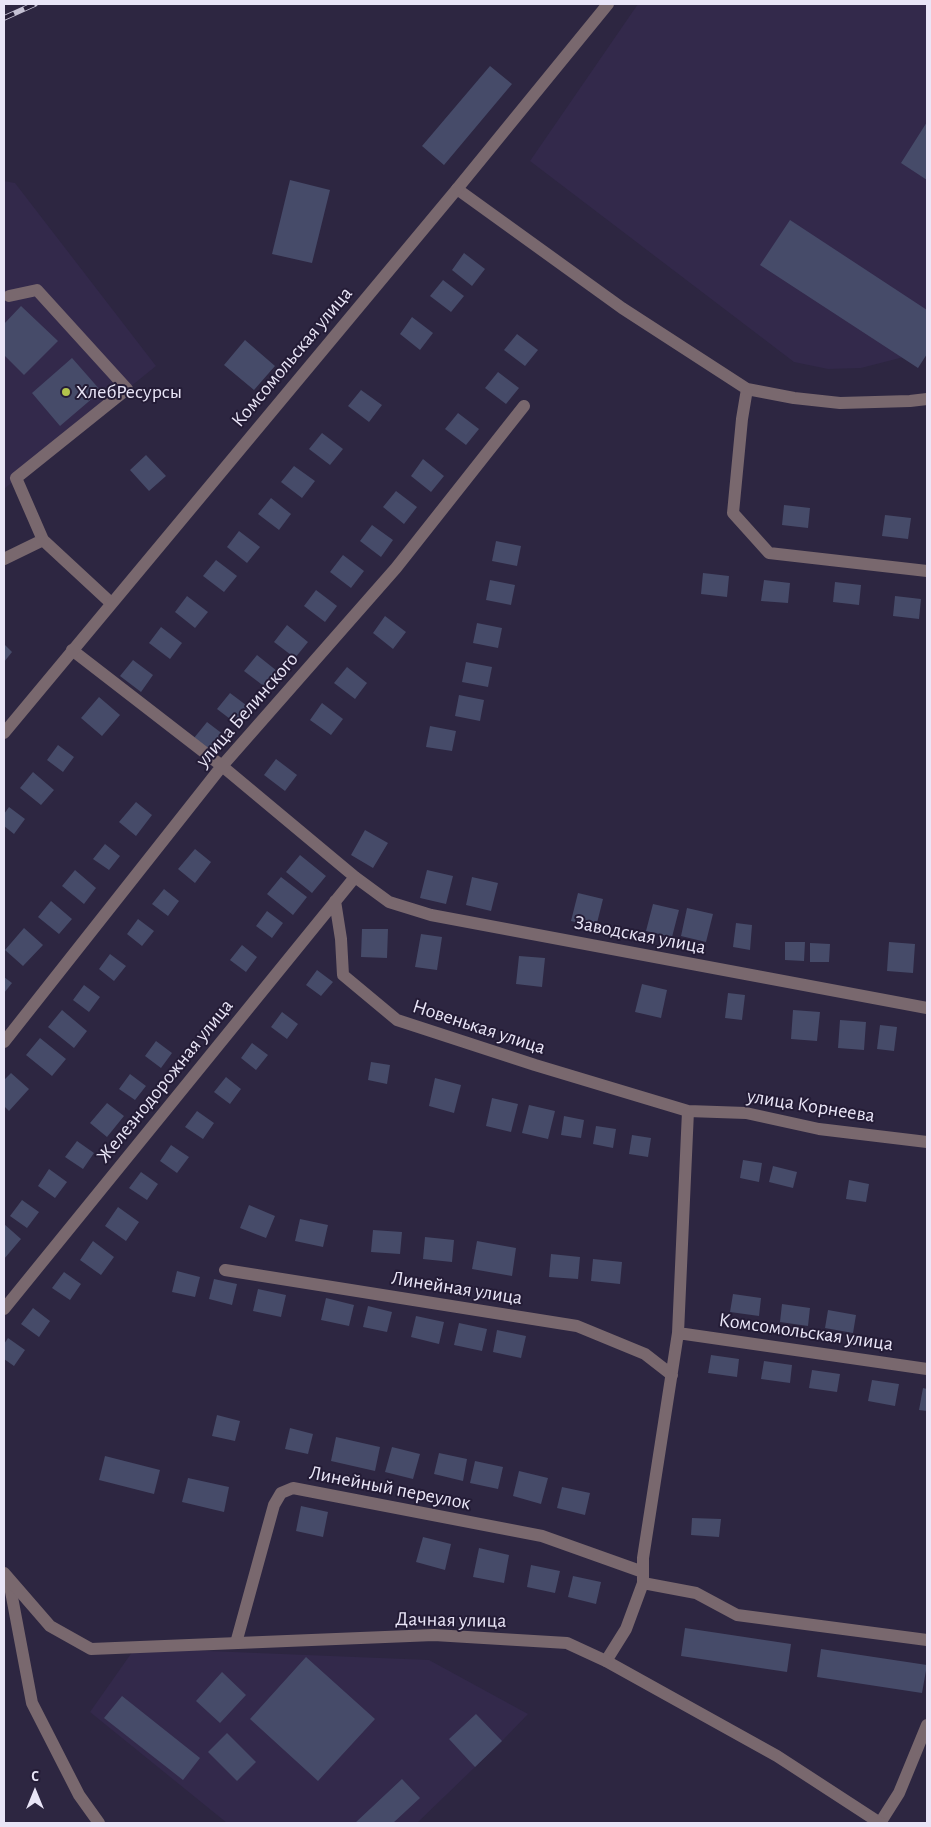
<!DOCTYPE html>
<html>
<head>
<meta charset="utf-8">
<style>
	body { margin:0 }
	#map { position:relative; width:931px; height:1827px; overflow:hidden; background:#2d2641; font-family:"Alegreya Sans",sans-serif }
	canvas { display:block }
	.frame { position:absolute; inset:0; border:5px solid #e9e5f7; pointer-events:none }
	.north { position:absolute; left:10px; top:1767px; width:50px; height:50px; -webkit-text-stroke:4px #241c36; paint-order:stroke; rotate:0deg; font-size:14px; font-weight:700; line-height:20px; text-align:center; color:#e9e5f7 }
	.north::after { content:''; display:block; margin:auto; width:18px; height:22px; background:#e9e5f7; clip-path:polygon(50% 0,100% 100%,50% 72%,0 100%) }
</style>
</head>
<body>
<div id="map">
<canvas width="931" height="1827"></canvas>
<div class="frame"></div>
<div class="north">С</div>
</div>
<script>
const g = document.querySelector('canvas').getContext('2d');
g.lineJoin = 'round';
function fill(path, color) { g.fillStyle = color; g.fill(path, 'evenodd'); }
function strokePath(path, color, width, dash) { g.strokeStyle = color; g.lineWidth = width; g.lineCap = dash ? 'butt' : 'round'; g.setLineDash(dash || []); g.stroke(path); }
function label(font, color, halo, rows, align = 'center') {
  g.font = font + ' "Alegreya Sans",sans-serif'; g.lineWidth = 4; g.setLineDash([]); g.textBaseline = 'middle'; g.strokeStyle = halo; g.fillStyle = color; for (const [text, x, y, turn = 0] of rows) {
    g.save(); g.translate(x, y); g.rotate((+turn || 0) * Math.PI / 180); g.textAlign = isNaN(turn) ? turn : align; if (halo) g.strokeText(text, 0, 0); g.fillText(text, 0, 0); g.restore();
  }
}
const built = new Path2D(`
	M638,4H927V351L861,368L828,369L794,362L530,161Z
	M4,181L15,183L156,366L4,489Z
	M135,1648L429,1660L528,1714L502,1741L417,1823H227L90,1712Z`);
const building = new Path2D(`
	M490,66L512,84L444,165L422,146Z
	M927,122V180L901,163Z
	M290,180L330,190L312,263L272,254Z
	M790,220L927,310V354L918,368L760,265Z
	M464,253L485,269L472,286L452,270Z
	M443,280L464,296L451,312L430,296Z
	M21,306L58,341L24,375L4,355V324Z
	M412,317L433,333L420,350L400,334Z
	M517,334L538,350L525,366L504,350Z
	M245,340L275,366L254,390L224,365Z
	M72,358L101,391L60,426L32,393Z
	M498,372L519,388L506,404L485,388Z
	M361,390L382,405L369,422L348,406Z
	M458,413L479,429L466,445L445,429Z
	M322,433L343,449L330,465L309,449Z
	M146,455L166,476L149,491L130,470Z
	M423,459L444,476L431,492L411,476Z
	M294,466L315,481L302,498L281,482Z
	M396,491L417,507L404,524L383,507Z
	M271,498L291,514L279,530L258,514Z
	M784,505L810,508L808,528L782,525Z
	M885,515L911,518L908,539L882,536Z
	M372,525L393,540L381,557L360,541Z
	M239,531L260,547L247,563L227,547Z
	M496,541L521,546L517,566L492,561Z
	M343,555L364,571L351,588L330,572Z
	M216,560L237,576L224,592L203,576Z
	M703,573L729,576L727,597L701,594Z
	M490,580L515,585L511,605L486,600Z
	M764,580L790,583L788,603L761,601Z
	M835,582L861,585L859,605L833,602Z
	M316,590L337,606L325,622L304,606Z
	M187,596L208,612L195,628L175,612Z
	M895,596L921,599L919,619L893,616Z
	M385,616L406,632L393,649L373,633Z
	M477,623L502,628L498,648L473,643Z
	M287,625L308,642L295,658L274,642Z
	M161,627L182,643L170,659L149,643Z
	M4,644L12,652L4,662Z
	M257,655L277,671L265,687L244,671Z
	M133,660L153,675L141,692L120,676Z
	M466,662L492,667L488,687L462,682Z
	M347,667L367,683L355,699L334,683Z
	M230,693L250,708L238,725L217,709Z
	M459,695L484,700L480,721L455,716Z
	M99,697L120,715L102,736L81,718Z
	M322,703L343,719L331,735L310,720Z
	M207,722L228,738L215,754L194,738Z
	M430,726L456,731L452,751L426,747Z
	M58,745L74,757L63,772L47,760Z
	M276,759L297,775L285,791L264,775Z
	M33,772L54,790L41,805L20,788Z
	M136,802L152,815L136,836L119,822Z
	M9,807L25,819L14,834L4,826V814Z
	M365,830L388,843L373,868L351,855Z
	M105,844L120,856L109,870L93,859Z
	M195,849L211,862L195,883L178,869Z
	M300,855L326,876L312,893L286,872Z
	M75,870L96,888L84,904L62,886Z
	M427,870L453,876L446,904L420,898Z
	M281,877L307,897L293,915L267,894Z
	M472,877L498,883L491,911L466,905Z
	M164,889L179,901L168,916L152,904Z
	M578,893L603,899L596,927L571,921Z
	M51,901L72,919L59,934L38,917Z
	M653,904L679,910L672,937L646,931Z
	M687,908L713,914L706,942L681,936Z
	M267,911L283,923L272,938L256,926Z
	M138,919L154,931L142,946L127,934Z
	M736,923L752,925L750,950L733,947Z
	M24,928L43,945L23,966L5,950Z
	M362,929H388L387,958L361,957Z
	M421,934L442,937L437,970L415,967Z
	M785,942H805L804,961L785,960Z
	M889,942L915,944L913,973L887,971Z
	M810,943L830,944L829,962H810Z
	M242,945L257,957L246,972L230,960Z
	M110,954L126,966L114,981L99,969Z
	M519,956L545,958L542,987L516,984Z
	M317,970L333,982L321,996L306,985Z
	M4,977L12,983L4,993Z
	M642,984L667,990L661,1018L635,1012Z
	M84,985L100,997L89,1012L73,1000Z
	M728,993L745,995L742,1020L725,1018Z
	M62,1010L87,1031L74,1048L48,1027Z
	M793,1010L820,1012L817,1041L791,1039Z
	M282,1012L298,1024L287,1039L271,1027Z
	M840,1020L866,1022L864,1050L838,1048Z
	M880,1025L897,1027L894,1051L877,1049Z
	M40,1038L66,1059L52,1076L26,1055Z
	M156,1041L172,1053L161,1068L145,1056Z
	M252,1043L268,1055L256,1070L241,1058Z
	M371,1062L390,1065L387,1084L368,1080Z
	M11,1073L29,1089L9,1111L4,1106V1080Z
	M130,1074L146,1086L135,1100L119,1089Z
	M226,1077L241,1089L230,1104L214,1092Z
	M435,1078L461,1085L454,1113L429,1106Z
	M492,1098L518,1104L511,1132L486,1126Z
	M107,1103L124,1116L107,1137L90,1123Z
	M529,1105L555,1111L548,1139L522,1133Z
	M197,1111L214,1123L203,1139L185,1127Z
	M564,1116L584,1120L581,1138L561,1135Z
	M596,1126L616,1129L613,1148L593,1144Z
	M632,1135L651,1138L648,1157L629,1154Z
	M77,1141L94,1153L83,1169L65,1157Z
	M171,1145L189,1157L177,1173L160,1161Z
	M743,1160L762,1163L759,1182L740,1178Z
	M773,1166L797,1172L793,1188L769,1182Z
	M49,1169L67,1182L55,1198L38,1186Z
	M141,1172L158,1184L147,1200L129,1188Z
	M849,1180L869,1184L866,1202L846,1199Z
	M22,1200L39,1212L27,1228L10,1216Z
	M249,1205L275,1216L266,1238L240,1228Z
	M118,1207L139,1222L126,1241L105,1226Z
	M300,1219L328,1225L323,1247L295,1241Z
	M4,1224L21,1239L4,1259Z
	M373,1230L402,1232L400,1254L371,1252Z
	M425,1237L454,1240L452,1262L423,1259Z
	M93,1241L114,1257L101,1275L80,1260Z
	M477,1241L516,1248L512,1276L472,1269Z
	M551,1254L580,1257L578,1279L549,1277Z
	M593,1259L622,1262L620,1284L591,1281Z
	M177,1271L200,1277L195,1297L172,1292Z
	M64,1272L81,1284L70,1300L52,1288Z
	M214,1279L237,1284L232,1305L209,1299Z
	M258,1289L286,1295L281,1317L253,1311Z
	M733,1294L761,1298L759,1316L730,1312Z
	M326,1298L354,1305L349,1326L321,1320Z
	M782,1304L810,1308L808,1326L780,1322Z
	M368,1306L392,1312L387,1332L363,1327Z
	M33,1308L50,1321L39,1337L21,1324Z
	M828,1310L856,1315L853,1333L825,1328Z
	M416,1316L444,1322L439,1344L411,1337Z
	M459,1323L487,1329L482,1351L454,1345Z
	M497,1330L526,1336L521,1358L493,1352Z
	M8,1338L25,1350L14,1366L4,1359V1344Z
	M711,1355L739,1359L737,1377L708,1373Z
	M764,1361L792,1365L790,1383L761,1379Z
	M812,1370L840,1374L837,1392L809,1388Z
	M872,1380L899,1384L895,1406L868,1401Z
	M923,1388L927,1389V1411L919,1410Z
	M217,1415L240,1421L235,1441L212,1436Z
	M290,1428L313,1434L308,1454L285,1449Z
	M336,1437L380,1447L375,1471L331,1461Z
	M392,1447L420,1454L413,1479L385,1472Z
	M439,1453L467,1459L463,1481L434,1474Z
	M105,1456L160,1470L154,1494L99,1480Z
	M475,1461L503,1467L498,1489L470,1483Z
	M519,1471L548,1478L541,1504L513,1496Z
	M188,1478L229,1487L224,1512L182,1502Z
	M562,1487L590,1493L585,1515L557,1508Z
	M301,1506L328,1512L323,1537L296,1531Z
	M692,1518L721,1519L719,1537L691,1535Z
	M423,1537L451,1544L445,1570L416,1562Z
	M479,1548L509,1555L504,1583L473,1577Z
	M531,1565L560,1571L555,1593L527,1587Z
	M573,1576L601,1582L596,1604L568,1597Z
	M685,1628L791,1644L787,1672L681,1656Z
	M821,1649L927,1665L922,1693L817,1677Z
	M306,1657L375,1719L318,1781L250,1719Z
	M222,1672L246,1695L220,1723L196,1701Z
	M122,1696L200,1758L183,1780L104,1718Z
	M476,1714L502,1741L475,1767L449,1739Z
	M227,1733L256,1762L237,1781L208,1752Z
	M402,1779L420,1798L393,1823H355Z`);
const minor = new Path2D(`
	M457,189L622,308L747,389L794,398L840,403L910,401L927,399
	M9,296L37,290L127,389L16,478L43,540L111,603
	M747,389L742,419L733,513L769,553L927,571
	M4,559L43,540
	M72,650L222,766L355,877L389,902L431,915L927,1008
	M335,901L341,939L343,975L397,1020L535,1065L688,1111L746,1113L819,1129L927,1142
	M4,1042L222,766L396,568L524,406
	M225,1270L577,1326L645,1354L672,1375
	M4,1309L355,877
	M678,1333L927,1369
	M9,1581L32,1703L79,1795L99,1823
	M643,1583L696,1593L737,1615L927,1640
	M236,1643L274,1505L281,1493L293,1488L542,1536L643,1572
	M606,1661L626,1629L643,1583V1558L678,1333L688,1111
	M880,1823L899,1793L927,1725`);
const tertiary = new Path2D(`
	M4,733L457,189L608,4
	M4,1573L50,1626L91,1649L434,1635L567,1643L606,1661L777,1756L880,1823`);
const rail = new Path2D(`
	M4,18L35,4`);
const markers = [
	[66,392,5,"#b2c34c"]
];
const streetNames = [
	["Комсомольская улица",292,357,-50],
	["улица Белинского",247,710,-49],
	["Заводская улица",640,935,11],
	["Новенькая улица",479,1027,18],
	["Железнодорожная улица",165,1081,-51],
	["улица Корнеева",811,1106,9],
	["Линейная улица",457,1288,9],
	["Комсомольская улица",806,1332,8],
	["Линейный переулок",390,1488,11],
	["Дачная улица",451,1620,1]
];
const poiNames = [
	["ХлебРесурсы",76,392]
];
fill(built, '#33294b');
fill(building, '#464b69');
strokePath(minor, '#79686e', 12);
strokePath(tertiary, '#79686e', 12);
strokePath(rail, '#c4c0d3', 5.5);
strokePath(rail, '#241c36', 4, [11]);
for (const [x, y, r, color] of markers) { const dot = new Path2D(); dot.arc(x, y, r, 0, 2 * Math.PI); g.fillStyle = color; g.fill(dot); strokePath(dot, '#241c36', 2); }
label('20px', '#e9e5f7', '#241c36', streetNames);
label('20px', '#e9e5f7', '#241c36', poiNames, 'left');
</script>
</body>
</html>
